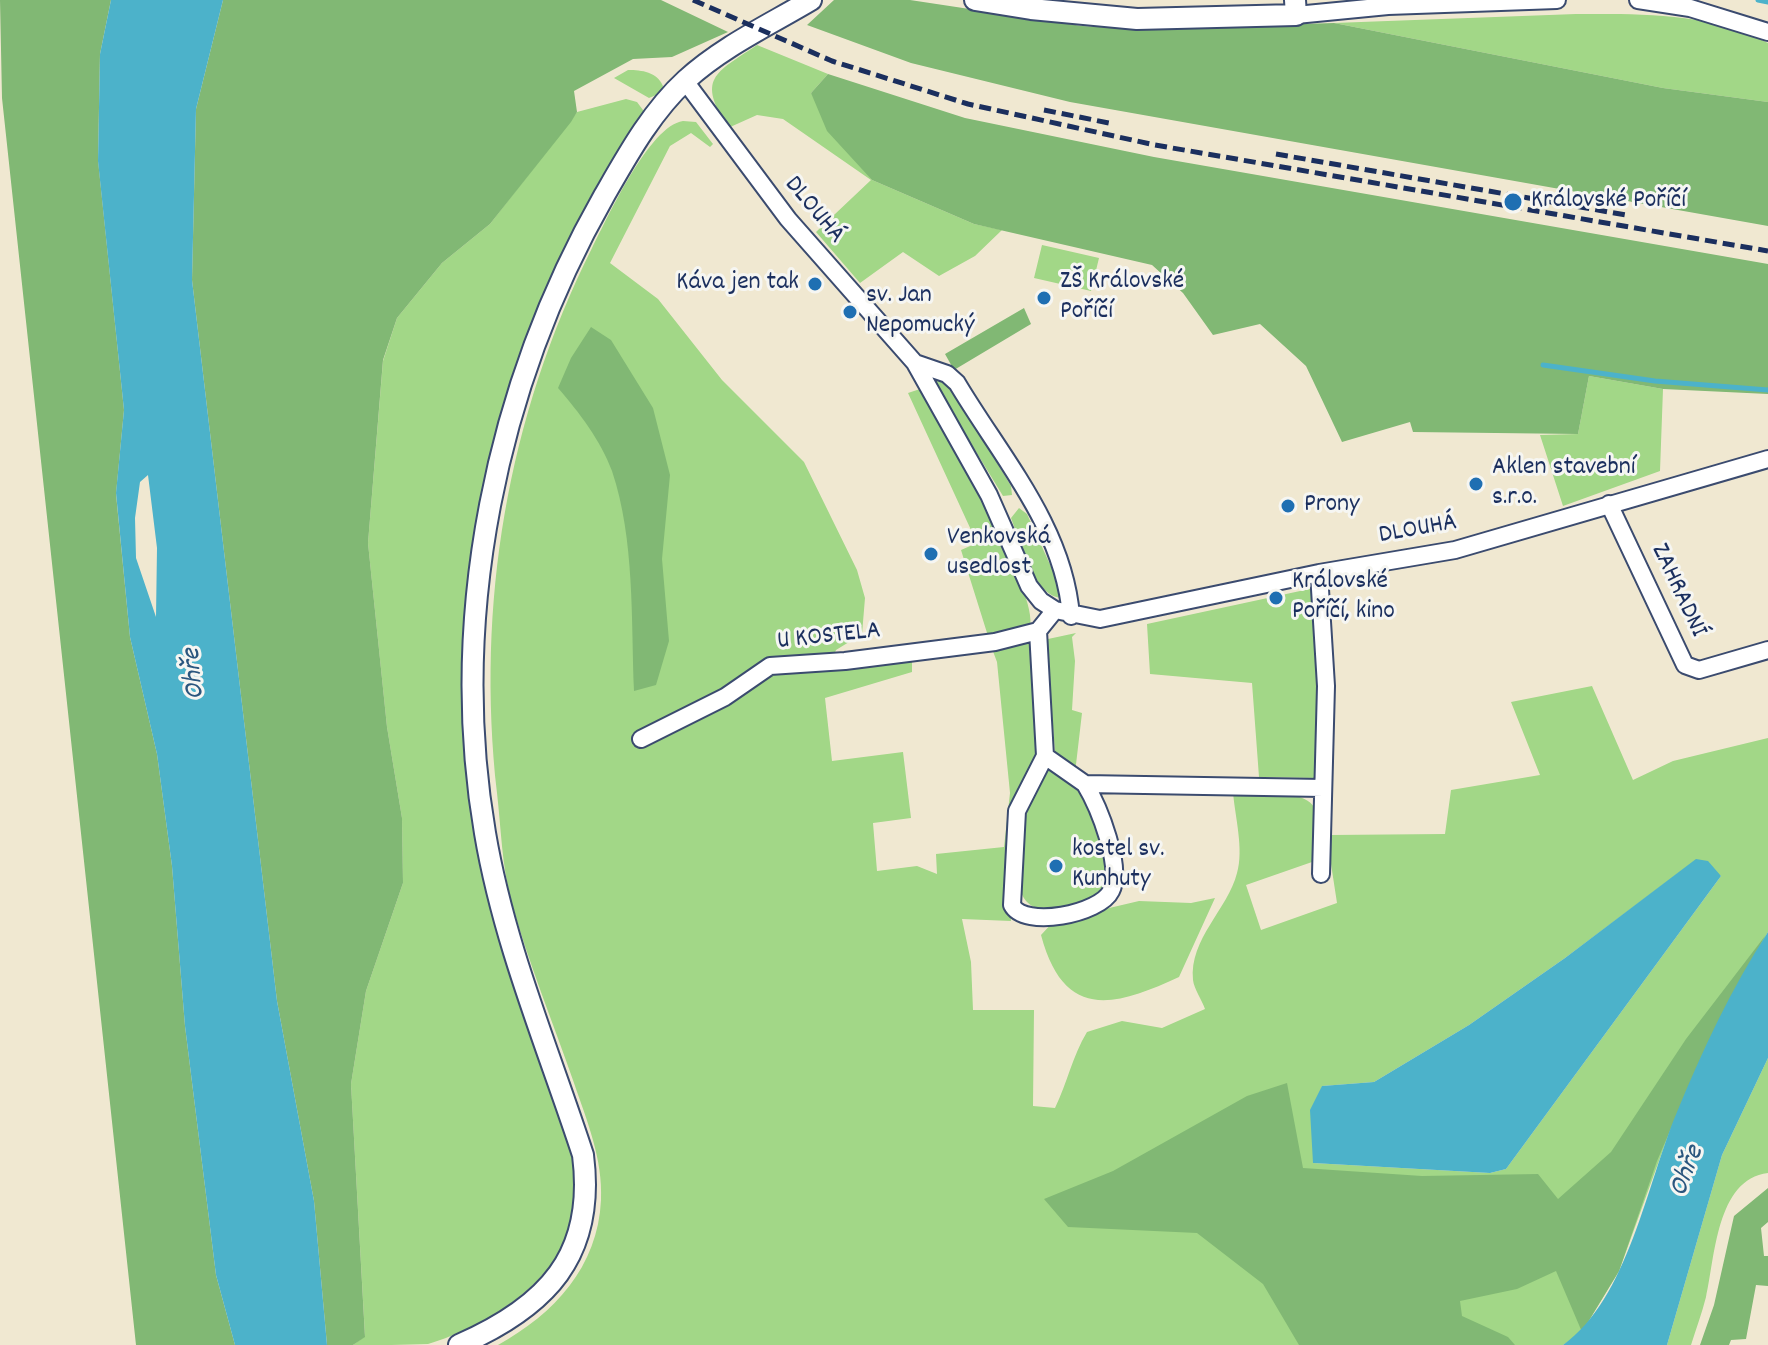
<!DOCTYPE html>
<html>
<head>
<meta charset="utf-8">
<style>
	body { margin:0 }
	canvas { display:block; background:#f0e8d1 }
</style>
</head>
<body>
<canvas width="1768" height="1345"></canvas>
<script>
const g = document.querySelector('canvas').getContext('2d');
g.lineJoin = 'round';
function fill(path, color) { g.fillStyle = color; g.fill(path, 'evenodd'); }
function strokePath(path, color, width, dash) { g.strokeStyle = color; g.lineWidth = width; g.lineCap = dash ? 'butt' : 'round'; g.setLineDash(dash || []); g.stroke(path); }
function label(font, color, halo, rows, align = 'center') {
  g.font = font + ' Dekko,sans-serif'; g.lineWidth = 6; g.setLineDash([]); g.textBaseline = 'middle'; g.strokeStyle = halo; g.fillStyle = color; for (const [text, x, y, turn = 0] of rows) {
    g.save(); g.translate(x, y); g.rotate((+turn || 0) * Math.PI / 180); g.textAlign = isNaN(turn) ? turn : align; if (halo) g.strokeText(text, 0, 0); g.fillText(text, 0, 0); g.restore();
  }
}
const green = new Path2D(`
	M1576,14C1641,14 1708,12 1768,43V102L1663,88L1334,23Z
	M757,45L828,74L811,93L872,180L974,224L1002,230L975,256L939,276L903,252L860,283L816,232L871,180L783,119L757,115L728,128C697,78 714,74 757,45Z
	M628,70C642,70 657,72 663,86L661,93L649,98L614,78Z
	M626,99L637,102L646,114L565,254L529,332L506,402L486,486L471,760L569,1134C573,1159 578,1182 575,1208C567,1277 489,1326 428,1344C406,1345 376,1345 353,1345L365,1336L351,1084L366,991L403,883L402,818L387,727L368,543L383,361L397,318L442,263L490,224L577,112Z
	M683,121L696,122L713,144L710,147L691,133L670,146L610,263L658,299L722,380L804,462L857,570L865,598L862,634L836,650L828,670L912,658V672L825,698L832,761L903,752L911,818L873,823L877,871L917,866L937,874L936,854L1004,847L1010,793L997,662L991,646L1032,641L1040,756L1017,803L1009,896L1011,921L962,919L971,962L973,1010H1034L1033,1106L1055,1108C1068,1081 1072,1057 1087,1032L1122,1021L1162,1028L1205,1009C1202,1000 1194,989 1193,980C1189,939 1228,909 1237,873C1244,849 1235,817 1233,792C1253,793 1308,787 1316,811C1320,825 1313,847 1312,862L1246,885L1261,930L1337,903L1329,851L1330,835L1445,834L1451,790L1540,775L1511,702L1592,686L1633,780L1673,761L1768,738V932L1706,1047L1676,1114L1619,1271L1582,1332L1563,1345H498C554,1314 598,1267 601,1200C603,1159 587,1121 574,1083C553,1022 528,962 511,900C502,866 501,828 497,793C476,604 507,418 592,248C608,217 649,126 683,121ZM1696,860L1721,876L1506,1169L1490,1173L1313,1163L1322,1086L1374,1082L1469,1025L1565,958Z
	M1042,245L1099,258L1091,291L1034,278Z
	M933,375L940,376L955,393L1011,486L1012,495L1003,496L931,378Z
	M1589,376L1663,389L1660,471L1563,506L1540,435L1578,434Z
	M920,389L927,394C946,429 1040,596 1030,627L988,636L961,550L977,543L908,393Z
	M1019,508L1027,514L1058,582L1061,598C1033,595 1020,541 1011,518Z
	M1314,588L1320,688L1316,778L1259,777L1252,683L1150,674L1147,624Z
	M1076,633L1072,637L1075,661L1072,710L1082,713L1075,773L1055,752L1047,650L1048,639Z
	M1049,767C1080,783 1092,806 1100,839C1104,853 1114,872 1108,887C1098,909 1042,920 1026,901C1019,893 1020,882 1020,872C1020,832 1026,801 1049,767Z
	M1215,898L1179,977C1114,1007 1064,1021 1041,935L1054,921L1139,901L1191,903Z
	M1768,1058V1173C1716,1179 1715,1259 1706,1297C1702,1313 1696,1329 1691,1345H1667L1722,1155Z`);
const forest = new Path2D(`
	M0,0H111L100,54L98,160L124,410L116,494L130,637L157,754L172,866L185,1026L216,1275L235,1345H136L2,98Z
	M223,0H661L728,32L672,57L633,59L574,91L577,112L571,122L490,224L442,263L397,318L383,360L368,543L387,727L402,818L403,883L366,991L351,1084L365,1337L353,1345H327L314,1201L277,1001L192,280L196,109Z
	M834,0H910L1082,26L1136,29L1334,23L1663,88L1768,102V226L1070,102L911,63L807,25Z
	M828,74L965,118L1154,157L1768,264V394L1663,389L1589,376L1578,434L1413,432L1410,422L1342,442L1306,366L1260,324L1213,335L1183,293L1152,265L974,224L872,180L827,131L811,93Z
	M1024,308L1031,324L954,370L945,354Z
	M591,327L611,340L653,408L670,475L662,559L669,641L656,685L634,691C631,619 635,540 612,471C601,441 579,412 558,388L571,358Z
	M1765,936L1706,1047L1657,1161L1619,1271L1582,1332L1556,1271L1517,1289L1460,1301L1462,1316L1508,1337L1515,1345H1299L1263,1284L1197,1233L1068,1227L1044,1199L1113,1171L1247,1096L1287,1083L1303,1168L1422,1176L1538,1174L1558,1199L1611,1152L1686,1039Z
	M1768,1188V1222L1761,1228L1764,1256H1768V1286L1756,1285L1746,1339L1731,1340L1729,1345H1700L1714,1305L1734,1216Z`);
const water = new Path2D(`
	M111,0H223L196,109L192,280L277,1001L314,1201L327,1345H235L216,1275L185,1026L172,866L157,754L130,637L116,493L124,410L98,161L100,54ZM148,475L157,548L156,617L136,558L135,518L140,482Z
	M1696,859L1708,861L1721,876L1506,1169L1490,1173L1313,1163L1310,1110L1322,1086L1374,1082L1469,1025L1565,958Z
	M1768,932V1058L1722,1155L1667,1345H1563C1628,1299 1647,1183 1677,1112C1702,1051 1732,987 1768,932Z`);
const stream = new Path2D(`
	M1758,0L1768,2
	M1543,365L1655,381L1768,390`);
const minor = new Path2D(`
	M1638,0L1690,8L1768,32
	M1296,15L1388,6L1557,0
	M685,81L788,219L915,363L989,495L1029,586L1041,601L1055,610L1100,619L1319,573L1455,550L1768,459
	M915,363L947,374L957,383C1001,457 1064,527 1071,616
	M1609,504L1685,665L1699,670L1768,650
	M1319,573L1326,686L1321,874
	M1038,631L1045,756L1017,811L1012,905C1024,929 1100,914 1111,891C1123,867 1099,807 1085,784
	M641,739L725,697L770,666L845,661L995,642L1038,631L1055,610
	M1045,756L1085,784L1323,788`);
const tertiary = new Path2D(`
	M975,0L1031,9L1137,19L1296,15L1295,0
	M459,1345C546,1307 596,1256 583,1155C548,1048 504,945 485,833C448,617 496,386 604,196C627,156 651,112 686,80C722,47 769,25 811,0`);
const rail = new Path2D(`
	M693,0L832,61L968,104L1155,145L1768,251
	M1044,110L1114,124
	M1276,154L1626,215`);
const markers = [
	[1513,202,10,"#1f6fb2"],
	[815,284,8,"#1f6fb2"],
	[1044,298,8,"#1f6fb2"],
	[850,312,8,"#1f6fb2"],
	[1476,484,8,"#1f6fb2"],
	[1288,506,8,"#1f6fb2"],
	[931,554,8,"#1f6fb2"],
	[1276,598,8,"#1f6fb2"],
	[1056,866,8,"#1f6fb2"]
];
const poiNames = [
	["Královské Poříčí",1531,202],
	["ZŠ Královské",1060,283],
	["Poříčí",1060,313],
	["Káva jen tak",799,284,"right"],
	["sv. Jan",866,297],
	["Nepomucký",866,327],
	["Aklen stavební",1492,469],
	["s.r.o.",1492,499],
	["Prony",1304,506],
	["Venkovská",947,539],
	["usedlost",947,569],
	["Královské",1292,583],
	["Poříčí, kino",1292,613],
	["kostel sv.",1072,851],
	["Kunhuty",1072,881]
];
const streetNames = [
	["DLOUHÁ",813,211,50],
	["DLOUHÁ",1418,531,-10],
	["ZAHRADNÍ",1677,591,65],
	["U KOSTELA",829,638,-6]
];
const waterNames = [
	["Ohře",196,674,-95],
	["Ohře",1689,1172,-69]
];
fill(green, '#a2d787');
fill(forest, '#81b874');
fill(water, '#4cb2ca');
strokePath(stream, '#4cb2ca', 5);
strokePath(minor, '#3b4b6f', 20);
strokePath(tertiary, '#3b4b6f', 24);
strokePath(minor, '#fff', 16);
strokePath(tertiary, '#fff', 20);
strokePath(rail, '#1b2f5e', 5, [12, 6]);
for (const [x, y, r, color] of markers) { const dot = new Path2D(); dot.arc(x, y, r, 0, 2 * Math.PI); g.fillStyle = color; g.fill(dot); strokePath(dot, '#f6f6f2', 3); }
label('26px', '#1b2f5e', '#f6f6f2', poiNames, 'left');
label('26px', '#1b2f5e', '#f6f6f2', streetNames);
label('italic 28px', '#2a567e', '#f6f6f2', waterNames);
</script>
</body>
</html>
